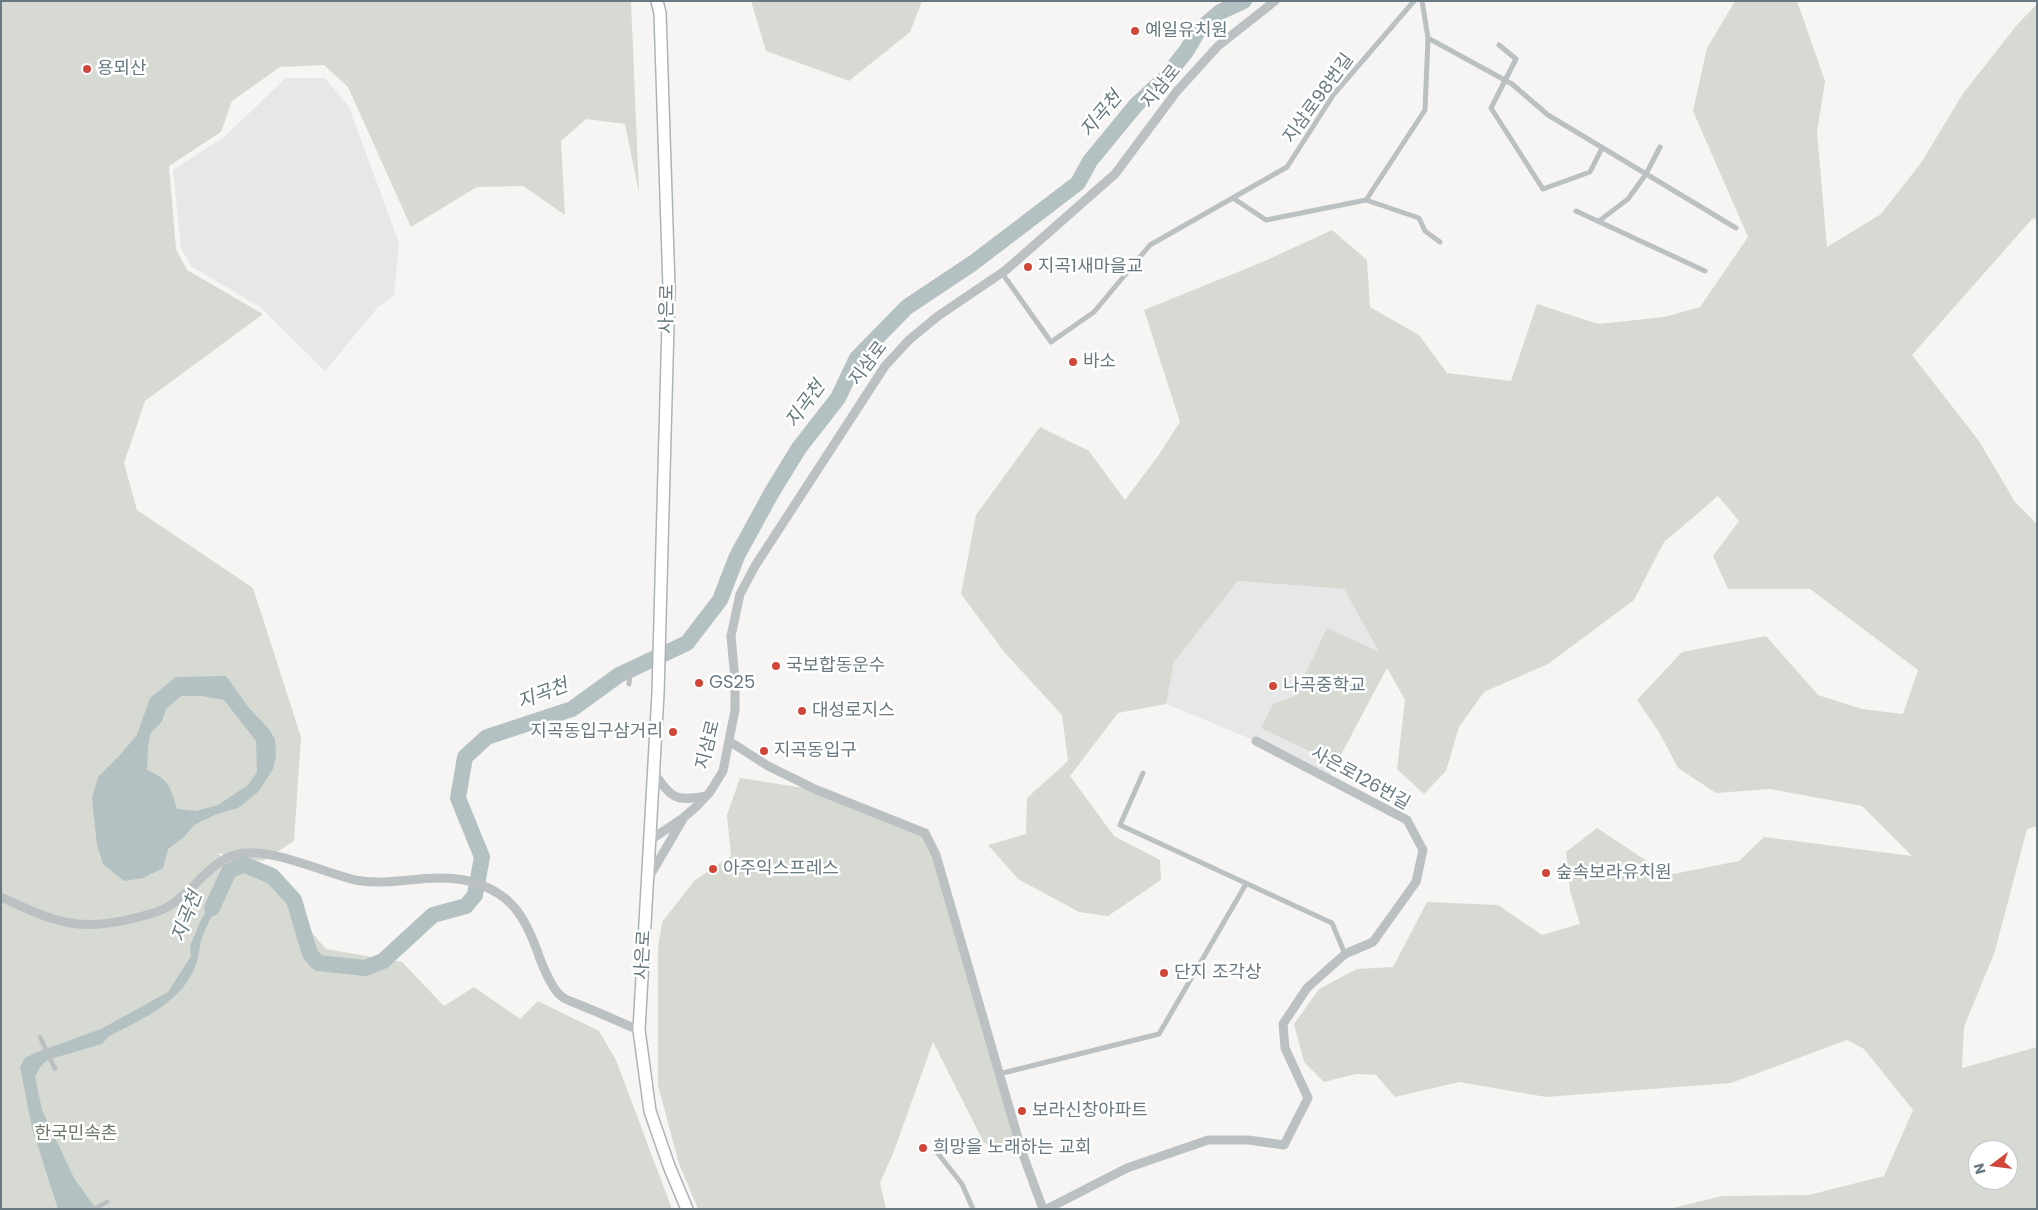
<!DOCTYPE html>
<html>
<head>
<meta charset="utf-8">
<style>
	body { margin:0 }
	#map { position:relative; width:2038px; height:1210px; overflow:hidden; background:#f6f5f3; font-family:Poppins,sans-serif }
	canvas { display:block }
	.frame { position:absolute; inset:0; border:2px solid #687981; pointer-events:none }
	.north { position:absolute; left:1968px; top:1140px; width:50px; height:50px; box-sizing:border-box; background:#fff; border:1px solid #c3c9cd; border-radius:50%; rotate:255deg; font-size:14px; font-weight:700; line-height:20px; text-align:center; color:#687981 }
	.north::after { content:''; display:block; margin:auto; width:18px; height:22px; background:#d04639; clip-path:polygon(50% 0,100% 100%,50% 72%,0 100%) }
</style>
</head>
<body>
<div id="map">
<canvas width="2038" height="1210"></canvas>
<div class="frame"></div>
<div class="north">N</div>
</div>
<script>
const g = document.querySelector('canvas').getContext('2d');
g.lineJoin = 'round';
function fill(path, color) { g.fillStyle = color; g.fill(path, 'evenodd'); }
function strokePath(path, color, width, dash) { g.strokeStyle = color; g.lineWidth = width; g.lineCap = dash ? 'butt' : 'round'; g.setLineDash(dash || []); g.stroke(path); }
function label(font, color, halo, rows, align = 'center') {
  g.font = font + ' Poppins,"Noto Sans KR",sans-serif'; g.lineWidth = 5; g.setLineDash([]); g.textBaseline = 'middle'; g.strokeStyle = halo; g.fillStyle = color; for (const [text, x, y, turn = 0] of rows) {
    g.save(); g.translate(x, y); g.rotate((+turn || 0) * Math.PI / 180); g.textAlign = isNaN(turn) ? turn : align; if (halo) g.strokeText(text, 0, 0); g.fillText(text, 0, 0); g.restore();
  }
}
const built = new Path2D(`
	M286,78H325L349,107L399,243L394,296L378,307L325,371L260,307L191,266L181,248L173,170L224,137Z
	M1238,581L1344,589L1387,667L1328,779L1256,741L1166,704L1174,662Z`);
const green = new Path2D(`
	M1,1H631L639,193L625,124L586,119L561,141L565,215L523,186L477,187L411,227L348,87L324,65L280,67L232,101L221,132L169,166L176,249L187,270L263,314L145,401L124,463L137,510L253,588L301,737L294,841L263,861L239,859L218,853L227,866L217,883V896L229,871L258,870L326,949L402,962L444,1006L474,987L520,1019L538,1001L599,1031L616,1060L672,1209H1Z
	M751,1H922L910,32L849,81L766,51Z
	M1735,1H1797L1825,81L1817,132L1827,247L1881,214L1921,163L1962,95L2016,26L2037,4V218L2032,219L1912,355L1979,441L2015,502L2037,524V826L2027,829L1995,951L1964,1027L1962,1068L2037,1047V1209H1669L1722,1196L1809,1195L1884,1176L1913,1110L1864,1049L1847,1040L1731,1083L1546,1097L1459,1082L1395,1097L1376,1075L1356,1074L1324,1082L1304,1062L1294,1024L1319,989L1357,969L1393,967L1427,902L1498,905L1542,935L1580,924L1570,891L1566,852L1597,828L1668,875L1739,861L1764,837L1912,856L1862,806L1770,789L1716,793L1678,768L1659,732L1637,700L1682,652L1766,636L1818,695L1862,709L1903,714L1918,670L1810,589H1728L1713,556L1739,521L1718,496L1664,542L1634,600L1548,664L1484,692L1459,727L1446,771L1424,794L1397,769L1405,700L1387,668L1336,764L1261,728L1273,704L1295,696L1327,628L1379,652L1344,589L1238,581L1174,662L1166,704L1118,713L1070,776L1114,836L1160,860L1161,880L1108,916L1079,912L1018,879L988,845L1026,834L1027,798L1068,761L1062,715L1005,653L961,594L976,515L1040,427L1089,451L1125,500L1158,456L1180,422L1144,310L1265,261L1332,230L1367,260L1370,307L1419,335L1447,373L1511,381L1537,304L1598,324L1664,317L1700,307L1748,237L1693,111L1707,48ZM1978,1150H2008V1180H1978Z
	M740,778L817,790L925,833L1022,1152L984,1143L933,1042L894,1151L880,1183L886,1209H698L679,1164L658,1085V948L662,922L695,880L731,856L727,815Z`);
const water = new Path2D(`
	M226,676L249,708L268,728L275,739L276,756L273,769L258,792L238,808L217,814L194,825L184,837L168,849L163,868L143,878L124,881L103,864L97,845L92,798L98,777L120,755L137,735L150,698L176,677ZM181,696H202L224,700L256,741L257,772L248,785L218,805L196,811L177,809C170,786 170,780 147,770L148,748L150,734L162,721L166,709Z
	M221,885C220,903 210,918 203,935C199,943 200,952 197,961C186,1000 142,1020 109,1036L102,1044L47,1060L40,1067L35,1077L42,1110L74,1178L96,1209H58L32,1128L20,1067L25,1058L37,1052L101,1029L168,992L191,956L190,946L200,922Z`);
const river = new Path2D(`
	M212,908L229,871L243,864L272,876L294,900L310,954L318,963L365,968L383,961L433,915L466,906L475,895L482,857L458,798L465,757L487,737L572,709L619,675L687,643L720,600L737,556L772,492L799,448L838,398L857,358L907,307L973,263L1078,183L1090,161L1136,105L1165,78L1187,50L1198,31L1220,12L1244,1`);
const pedestrian = new Path2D(`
	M40,1037L55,1069
	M94,1209L107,1202`);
const minor = new Path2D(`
	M1428,38L1512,84L1548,115L1736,228
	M1499,45L1516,59L1491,108L1543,189L1590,172L1602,148
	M1233,198L1266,220L1366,200L1425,110L1428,38L1422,1
	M1366,200L1419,218L1425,231L1440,242
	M1576,211L1705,271
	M1599,221L1628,199L1646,174L1660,147
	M1002,273L1051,342L1094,312L1150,245L1287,167L1334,94L1414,1
	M629,684L630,675
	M1143,773L1120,825L1332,923L1345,954
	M999,1074L1159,1034L1246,884
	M936,1151L962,1184L973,1209`);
const tertiary = new Path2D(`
	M729,741L768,766L817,790L925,833L936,855L1022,1152L1043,1209
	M654,773C672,798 674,802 706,796
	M649,841L683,818L697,806L710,792L723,771L735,710V679L731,636L740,594L755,566L885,366L909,340L938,316L1006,270L1115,174L1177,91L1218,46L1275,1
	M648,879L683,819
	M1,897C53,921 76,933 135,918C151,914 167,910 179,899C195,886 215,860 234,855C268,845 321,872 355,880C391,887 428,873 464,880C511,890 526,917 540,959C544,969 552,988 560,995C564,1000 574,1002 580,1005C600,1013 620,1022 639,1030
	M1047,1209L1127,1168L1208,1140H1248L1284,1145L1308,1098L1285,1048L1283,1024L1307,988L1345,954L1373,942L1416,882L1423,850L1407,820L1256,741`);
const secondary = new Path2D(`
	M657,1L660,13L669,287L658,693L639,1030L650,1111L669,1166L687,1209`);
const markers = [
	[1135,31,5,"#d04639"],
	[87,69,5,"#d04639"],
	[1028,267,5,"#d04639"],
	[1073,362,5,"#d04639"],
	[776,666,5,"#d04639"],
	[699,683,5,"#d04639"],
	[1273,686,5,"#d04639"],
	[802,711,5,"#d04639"],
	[673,732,5,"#d04639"],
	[764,751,5,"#d04639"],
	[713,869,5,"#d04639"],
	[1546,873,5,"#d04639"],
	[1164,973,5,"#d04639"],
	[1022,1111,5,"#d04639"],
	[923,1148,5,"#d04639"]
];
const poiNames = [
	["예일유치원",1145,31],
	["용뫼산",97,69],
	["지곡1새마을교",1038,267],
	["바소",1083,362],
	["국보합동운수",786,666],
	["GS25",709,683],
	["나곡중학교",1283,686],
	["대성로지스",812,711],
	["지곡동입구삼거리",663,732,"right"],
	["지곡동입구",774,751],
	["아주익스프레스",723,869],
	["숲속보라유치원",1556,873],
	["단지 조각상",1174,973],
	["보라신창아파트",1032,1111],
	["희망을 노래하는 교회",933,1148]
];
const streetNames = [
	["지삼로",1162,87,-51],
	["지삼로98번길",1319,99,-54],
	["사은로",668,309,-89],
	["지삼로",869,364,-53],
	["지삼로",709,745,-76],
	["사은로126번길",1360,779,29],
	["사은로",644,955,-87]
];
const parkNames = [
	["한국민속촌",76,1134]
];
const waterNames = [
	["지곡천",1102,115,-50],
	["지곡천",806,405,-54],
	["지곡천",543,695,-21],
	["지곡천",188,917,-69]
];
fill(built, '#e6e7e6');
fill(green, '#d6dad3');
fill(water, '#b4c1c3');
strokePath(river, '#b4c1c3', 16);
strokePath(secondary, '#adb4b7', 14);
strokePath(pedestrian, '#bbc0c2', 4.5);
strokePath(minor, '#bbc0c2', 5);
strokePath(tertiary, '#bbc0c2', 9);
strokePath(secondary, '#fff', 11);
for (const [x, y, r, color] of markers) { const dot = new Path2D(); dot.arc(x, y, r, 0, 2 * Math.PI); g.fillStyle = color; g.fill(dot); strokePath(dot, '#fff', 2); }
label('18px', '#687981', '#fff', poiNames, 'left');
label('18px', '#687981', '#fff', streetNames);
label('18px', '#6d7966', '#fff', parkNames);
label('italic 19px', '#647a7d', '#fff', waterNames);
</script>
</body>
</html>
